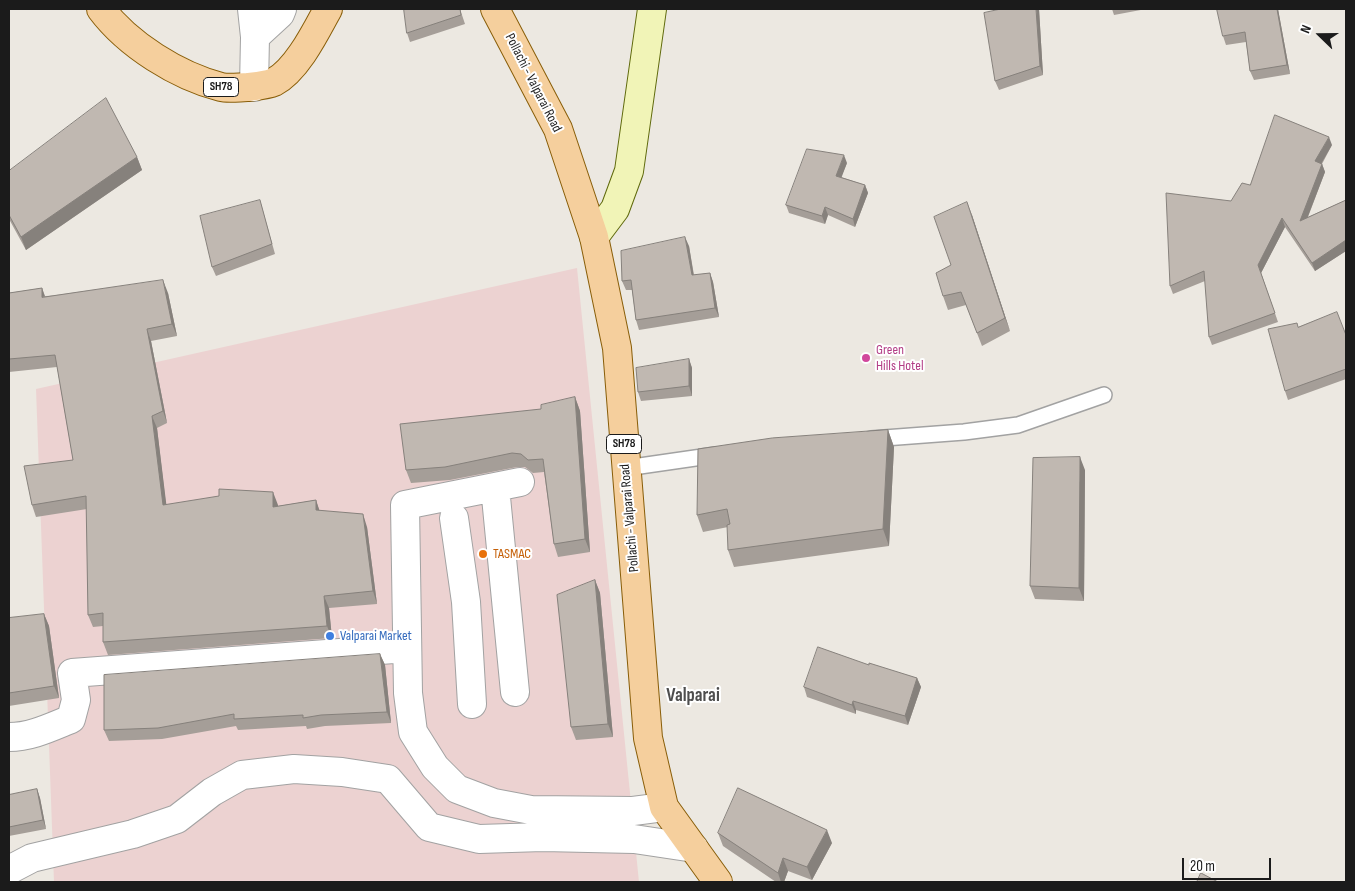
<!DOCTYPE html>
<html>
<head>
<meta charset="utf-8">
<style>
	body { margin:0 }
	#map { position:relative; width:1355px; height:891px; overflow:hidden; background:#ece8e1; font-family:"Sofia Sans Condensed",sans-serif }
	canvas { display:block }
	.frame { position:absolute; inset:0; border:10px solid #1b1b1b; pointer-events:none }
	.north { position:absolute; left:1295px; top:10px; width:50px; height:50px; -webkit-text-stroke:4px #fff; paint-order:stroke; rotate:292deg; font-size:14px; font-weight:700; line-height:20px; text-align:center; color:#1b1b1b }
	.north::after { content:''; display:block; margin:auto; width:18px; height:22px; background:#1b1b1b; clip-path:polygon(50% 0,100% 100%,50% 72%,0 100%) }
	.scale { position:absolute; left:1182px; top:858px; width:89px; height:22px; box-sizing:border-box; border:2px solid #1b1b1b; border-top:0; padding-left:6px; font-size:15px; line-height:18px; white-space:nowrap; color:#1b1b1b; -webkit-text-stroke:4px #fff; paint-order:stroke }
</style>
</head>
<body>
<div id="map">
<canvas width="1355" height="891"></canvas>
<div class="frame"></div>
<div class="north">N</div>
<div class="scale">20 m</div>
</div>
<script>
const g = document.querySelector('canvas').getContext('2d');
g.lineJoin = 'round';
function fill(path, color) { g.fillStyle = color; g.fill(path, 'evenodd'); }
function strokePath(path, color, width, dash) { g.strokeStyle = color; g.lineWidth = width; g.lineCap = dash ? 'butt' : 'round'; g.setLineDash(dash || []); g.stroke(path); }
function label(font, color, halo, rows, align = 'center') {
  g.font = font + ' "Sofia Sans Condensed",sans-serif'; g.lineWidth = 4; g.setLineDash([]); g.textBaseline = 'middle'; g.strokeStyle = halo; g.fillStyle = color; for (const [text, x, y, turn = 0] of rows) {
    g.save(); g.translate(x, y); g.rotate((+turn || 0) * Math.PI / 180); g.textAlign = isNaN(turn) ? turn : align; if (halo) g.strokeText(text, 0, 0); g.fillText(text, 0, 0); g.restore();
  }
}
const commercial = new Path2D(`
	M577,268L639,882H54L36,389Z`);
const lane = new Path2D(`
	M871,439L964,432L1018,425L1104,395
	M626,468L716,455`);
const street = new Path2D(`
	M252,9L255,37L254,87
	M255,37L280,14L282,9
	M495,487L515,692
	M405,505L520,482L405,505L408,693L413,732L435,767L457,789L494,803L531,810L633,811L664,807
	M454,518L466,602L472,704
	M9,737C31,737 51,727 71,719L76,700L72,673L407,648
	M9,870L32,858L133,834L177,819L212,792L242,775L294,769L342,772L388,779L429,827L479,839L543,837L634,839L694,848`);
const secondary = new Path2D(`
	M594,237L615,209L629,171L652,9`);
const primary = new Path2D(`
	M101,9C128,45 178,76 221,87C229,89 240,87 248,87C256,86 267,85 274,82C297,70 316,31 328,9
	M495,9L558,129L594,237L617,348L648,738L664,807L718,882`);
const wall = new Path2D(`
	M404,9H460L465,24L410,42L407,33Z
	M1039,9L1043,75L999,90L995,81Z
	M1112,9H1146L1114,15Z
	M1217,9H1278L1290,74L1254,80L1250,71L1246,42L1226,45L1223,36Z
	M1332,145L1322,164L1325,172L1308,217L1346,200V251L1315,271L1285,227L1261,273L1278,322L1212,345L1209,337L1205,281L1173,294L1170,286L1231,201L1250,185Z
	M137,157L142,170L26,250L9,219V171Z
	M847,163L841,177L865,185L868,193L855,227L828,215L825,224L789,213L786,205Z
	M260,200L275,254L216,276L212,267Z
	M972,215L1010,331L982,346L966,305L948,310L943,296Z
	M689,246L694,275L710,273L713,282L719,317L639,330L636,320L632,290H626L622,281Z
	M42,288L45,296L168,293L177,336L151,341L167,423L157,428L166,505H278V506L316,500L319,510L367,527L377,604L329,608L332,638L108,655L103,642V626L93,627L88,615L87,509L36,517L32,505L73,460L57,367L9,372V293Z
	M1298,327L1346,335V379L1288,400L1285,391Z
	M689,359L692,368V396L641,401L638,392Z
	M575,397L580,411L590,552L558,557L554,544L544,472L533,473L525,467H517L450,480L411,483L406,470L541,409Z
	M888,430L894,447L889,546L734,567L728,550V527L703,532L697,515Z
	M1085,470L1084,601L1035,599L1030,586Z
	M595,580L600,593L613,737L576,740L571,727Z
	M44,614L49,626L59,698L9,706V618Z
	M380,654L385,665L391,723L325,726L307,729L306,726L238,730L236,726L162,739L109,741L104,730Z
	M869,665L917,678L921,687L908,725L856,710V714L807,697L804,687Z
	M37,789L40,798L46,829L9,836V795Z
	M718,833L832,843L812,880L788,871L784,882H776L723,846Z`);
const shadedWall = new Path2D(`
	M1036,9H1039L1043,75L1040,66Z
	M1277,9H1278L1290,74L1287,65Z
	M1329,137L1332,145L1318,169L1315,161Z
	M844,155L847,163L839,184L836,176Z
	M137,157L142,170L26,250L21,237Z
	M1322,164L1325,172L1303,229L1300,221Z
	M865,185L868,193L855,227L853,219Z
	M967,202L972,215L1010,331L1005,318Z
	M825,207L828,215L825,224L822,216Z
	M1282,218L1285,227L1261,273L1278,322L1258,265Z
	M685,237L689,246L695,284L692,275Z
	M1346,240V251L1315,271L1312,263Z
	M710,273L713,282L719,317L715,308Z
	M163,280L168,293L177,336L172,324Z
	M42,288L46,300L42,297Z
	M147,329L151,341L167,423L163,411Z
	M689,359L692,368V396L689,386Z
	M575,397L580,411L590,552L585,539Z
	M152,416L157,428L168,518L163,505Z
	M888,430L894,447L889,546L883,529Z
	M1080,457L1085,470L1084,601L1079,588Z
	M273,492L278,505V520L273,507Z
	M316,500L320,512L316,510Z
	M363,514L367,527L377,604L373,591Z
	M595,580L600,593L613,737L608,724Z
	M324,596L329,608L332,638L327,626Z
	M44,614L49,626L59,698L54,686Z
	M380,654L385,665L391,723L387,712Z
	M917,678L921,687L908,725L905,716Z
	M853,701L856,710V714L852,705Z
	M37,789L40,798L46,829L43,820Z
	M827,830L832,843L812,880L807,867Z
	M783,858L788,871L784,882H781L778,873Z`);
const building = new Path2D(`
	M404,9H460L461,15L407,33Z
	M1001,9H1036L1040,66L995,81L984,13Z
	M1217,9H1277L1287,65L1250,71L1245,32L1223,36Z
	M106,98L137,157L21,237L9,215V171Z
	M1275,115L1329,137L1315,161L1322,164L1300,221L1346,200V240L1312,263L1282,218L1258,265L1275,313L1209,337L1204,271L1170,286L1166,193L1231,201L1242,183L1250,185Z
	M807,149L844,155L836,176L865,185L853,219L825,207L822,216L786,205Z
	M260,200L272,244L212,267L200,216Z
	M967,202L1005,318L977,333L961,292L943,296L936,273L951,265L934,217Z
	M685,237L692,275L710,273L715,308L636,320L631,280L622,281L621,251Z
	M163,280L172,324L147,329L163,411L152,416L163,505L219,496V489L273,492V507L316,500V510L363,514L373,591L324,596L327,626L103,642V613L88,615L86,496L32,505L24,466L73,460L55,355L9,359V293L42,288V297Z
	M1337,312L1346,335V369L1285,391L1268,329L1297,323L1298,327Z
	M689,359V386L638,392L636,368Z
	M575,397L585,539L554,544L543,459L528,460L521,454L512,453L445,467L406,470L400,424L541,409V405Z
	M888,430L883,529L728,550L727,525L730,524L727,509L697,515L698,449L772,438Z
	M1080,457L1079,588L1030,586L1033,458Z
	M595,580L608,724L571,727L557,595Z
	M44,614L54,686L9,693V618Z
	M818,647L869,665V663L917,678L905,716L853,701L852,705L804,687Z
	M380,654L387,712L321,715L303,718V715L234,719V714L158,728L104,730V675Z
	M738,788L827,830L807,867L783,858L778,873L718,833Z
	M37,789L43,820L9,827V795Z
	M1201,873L1218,882H1197Z`);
const markers = [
	[866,358,5,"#d1479c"],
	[483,554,5,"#e8710a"],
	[330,636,5,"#3f7fe0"]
];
const shields = [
	[221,87,35],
	[624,444,35]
];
const shieldNames = [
	["SH78",221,87],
	["SH78",624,444]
];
const streetNames = [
	["Pollachi - Valparai Road",533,83,63],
	["Pollachi - Valparai Road",630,518,-95]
];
const hotelNames = [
	["Green",876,350],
	["Hills Hotel",876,366]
];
const foodNames = [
	["TASMAC",493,554]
];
const shopNames = [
	["Valparai Market",340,636]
];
const districtNames = [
	["Valparai",693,696]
];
fill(commercial, '#ecd2d1');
strokePath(lane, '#a2a2a2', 18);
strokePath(street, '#a2a2a2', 30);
strokePath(secondary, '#5f690b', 30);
strokePath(primary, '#895e09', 30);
strokePath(lane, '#fff', 15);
strokePath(street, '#fff', 28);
strokePath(secondary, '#f1f4b7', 28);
strokePath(primary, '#f5cf9d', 28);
fill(wall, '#a59e98');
fill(shadedWall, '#86817c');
fill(building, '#c0b8b1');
strokePath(building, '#86817c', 1);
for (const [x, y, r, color] of markers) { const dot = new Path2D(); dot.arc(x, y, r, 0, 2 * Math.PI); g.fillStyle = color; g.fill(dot); strokePath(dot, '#fff', 2); }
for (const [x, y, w] of shields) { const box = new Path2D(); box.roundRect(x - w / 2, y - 9.5, w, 19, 4); g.fillStyle = '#fff'; g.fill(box); strokePath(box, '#1b1b1b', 1); }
label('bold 12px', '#1b1b1b', null, shieldNames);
label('14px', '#1b1b1b', '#fff', streetNames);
label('14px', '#b23c85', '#fff', hotelNames, 'left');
label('14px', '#c56008', '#fff', foodNames, 'left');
label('14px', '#366cbe', '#fff', shopNames, 'left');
label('bold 19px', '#4e4e4e', '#fff', districtNames);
</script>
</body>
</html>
